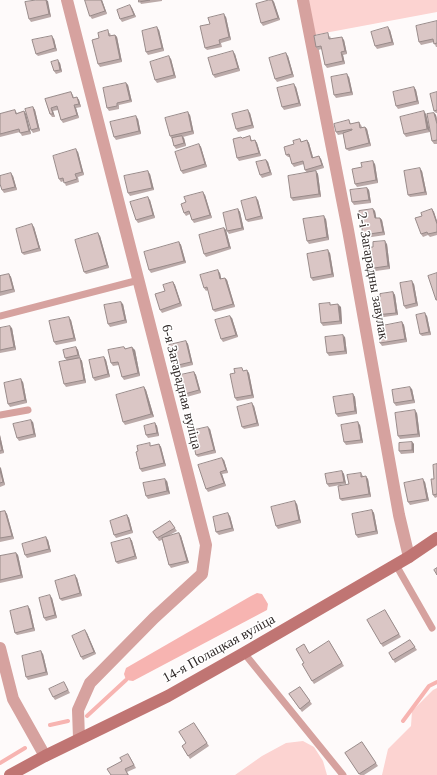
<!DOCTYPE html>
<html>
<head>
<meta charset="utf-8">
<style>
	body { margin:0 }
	canvas { display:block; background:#fefafa }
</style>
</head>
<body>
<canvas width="437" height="775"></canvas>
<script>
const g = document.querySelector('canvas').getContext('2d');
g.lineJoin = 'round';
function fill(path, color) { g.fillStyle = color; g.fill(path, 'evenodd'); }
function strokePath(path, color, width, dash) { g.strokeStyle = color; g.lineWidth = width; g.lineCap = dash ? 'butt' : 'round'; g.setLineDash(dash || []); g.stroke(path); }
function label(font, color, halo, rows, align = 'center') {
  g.font = font + ' "Times New Roman",serif'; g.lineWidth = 3; g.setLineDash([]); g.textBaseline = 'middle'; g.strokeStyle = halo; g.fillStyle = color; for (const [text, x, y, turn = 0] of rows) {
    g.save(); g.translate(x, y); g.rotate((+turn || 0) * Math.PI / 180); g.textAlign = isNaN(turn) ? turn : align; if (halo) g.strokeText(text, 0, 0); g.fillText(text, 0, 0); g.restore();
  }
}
const green = new Path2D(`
	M307,0H437V12L314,35Z
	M437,688V775H382L388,749L411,726L412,711L433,690Z
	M303,741L314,747L323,761L327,775H235L262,756L286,743Z`);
const water = new Path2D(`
	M257,593L262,594L268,604L267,610L133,681L126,680L124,674L126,668L251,596Z`);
const stream = new Path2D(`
	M87,716L126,680
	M403,721L429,686L437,682
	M50,725L68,721
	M0,763L25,748`);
const lane = new Path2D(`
	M0,316L139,280
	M0,415L28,410
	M396,565L432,628
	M244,653L343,775`);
const street = new Path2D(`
	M67,0L206,545L202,574L154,618L90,683L78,710L79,738
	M303,0L348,230L399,515L409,557
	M0,648L13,699L45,756`);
const secondary = new Path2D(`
	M10,775L45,756L168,696L244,653L409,557L437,538`);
const wall = new Path2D(`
	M36,0H47L51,17L31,22L29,19Z
	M85,0H102L107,14L92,19L90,16Z
	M139,0H162V1L141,4Z
	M269,0H273L274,2L280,20L263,26L261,23Z
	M132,8L136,17L122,22L120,19Z
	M226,17L231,40L221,43L222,47L207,50L205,48L210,24Z
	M437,21V47H436L434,42L421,45L419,42Z
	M159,30L164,51L148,55L146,52Z
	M390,30L394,45L377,49L375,46Z
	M110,33L111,36L115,35L117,37L122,62L100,67L98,64L99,38Z
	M330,36L331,39L344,40L347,54L343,55L345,64L327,68L325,65L322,49L318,50L316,47Z
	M54,39L57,51L38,56L36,54Z
	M235,54L240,71L215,78L213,75Z
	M288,56L294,77L277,82L275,79Z
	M171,59L176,78L157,83L155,80Z
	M60,63L62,72L56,74L54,71Z
	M349,77L353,95L336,98L334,95Z
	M126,83L128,85L132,102L119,105V109L109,111L107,108Z
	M296,87L301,106L284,110L282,107Z
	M414,87L416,90L419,104L398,109L396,106Z
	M71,92L73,95L74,98L77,97L79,100L81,107L76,108L79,118L63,123L61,120L58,110L53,111L55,117H52L50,114L45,99Z
	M437,92V113H436L434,111Z
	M33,107L35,110L40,131L33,133L31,130Z
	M15,110L17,113L24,111L26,114L31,134L22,136L20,132L0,137V114Z
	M250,113L254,128L238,132L236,129Z
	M434,113L436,115L437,118V144H434L432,141Z
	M426,114L430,132L406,137L404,134Z
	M190,115L194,134L183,137L184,138L186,146L176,149L174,146L172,139L170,136Z
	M138,119L141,134L116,140L114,137Z
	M349,120L351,124L359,122L361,125L362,127H365L367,129L371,146L349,151L346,149L343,134L338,135L336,132Z
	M250,136L252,141L255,140L257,143L261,156L239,161L237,158L241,137L242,138Z
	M300,139L302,142L307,140L309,143L313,157L321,159L324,168L307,173L305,170L304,164L294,167L292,164L290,157H288L286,155L294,144Z
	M199,144L201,147L207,167L183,174L181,171Z
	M78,152L84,175L78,177L79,182L66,186L64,181L61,182L59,179Z
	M266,160L268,162L272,175L262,178L260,175Z
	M375,164L378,183L357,187L355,184L362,167Z
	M316,171L318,174L321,197L293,201L291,198Z
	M422,171L427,195L410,197L408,195Z
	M150,174L154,190L130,196L128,193Z
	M13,176L17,190L4,193L2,190Z
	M367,188L369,190L371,203L354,205L352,202Z
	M205,195L212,218L194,223L192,220L190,214L186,216L184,213L186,202Z
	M150,200L155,218L138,223L136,220Z
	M258,200L263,219L248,222L246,220Z
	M238,209L240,212L244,230L229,234L227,231Z
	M373,209L375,211L376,218H380L382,220L385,235L365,238L363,235Z
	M432,209L434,212L437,221V235L430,237L428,235L423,237L421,234L422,216Z
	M326,219L329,240L309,244L307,241Z
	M34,227L41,251L24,255L22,253Z
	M224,228L226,230L231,249L206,257L204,254Z
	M100,236L109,268L86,274L84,272Z
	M179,242L181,245L186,263L151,273L149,270Z
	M387,244L390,269L369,272L367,269L373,247Z
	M330,253L334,277L313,281L311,278Z
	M220,273L221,279L225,278L227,280L235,307L215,312L213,310L208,290L206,291L204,288Z
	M9,274L11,277L15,292L0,296V276Z
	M173,282L175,285L182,306L162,313L160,310L165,291Z
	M414,284L418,306L406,309L404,306Z
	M393,292L395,295L398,315L377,318L375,315L380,297Z
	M123,304L127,323L110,327L108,324Z
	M331,305L341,307L342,324L323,326L321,323Z
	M427,316L431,335L422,336L420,334Z
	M232,318L238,337L223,342L221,339Z
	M71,320L76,341L56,345L54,342Z
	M402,322L404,325L407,342L382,346L380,343Z
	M0,328H12L16,350L0,353Z
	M345,337L347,354L329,356L327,353Z
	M186,341L188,344L193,365L176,369L174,366Z
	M76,347L78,350L80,358L82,361L86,383L66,387L64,384L67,361L65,358Z
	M124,347L126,349L135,350L140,376L124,380L122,377L119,365L113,366L111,363Z
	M104,357L106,360L110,377L95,381L93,378Z
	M244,371L249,373L254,398L237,401L235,398V373Z
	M194,372L196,375L201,393L183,398L181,395Z
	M23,382L27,403L10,407L8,404Z
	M144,387L146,390L154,417L125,425L123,422Z
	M412,389L415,403L396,406L394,403Z
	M353,394L355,397L357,414L338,417L336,414Z
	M254,406L259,426L244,429L242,427Z
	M417,413L420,437L400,439L398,436Z
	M33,422L36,437L19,441L17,438Z
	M155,423L157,426L159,436L148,438L146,435Z
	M360,425L363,443L346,445L344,442Z
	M210,429L216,453L198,457L196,455Z
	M0,435L4,453L0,454Z
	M412,442L414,444V453L401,454L399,451Z
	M159,444L161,447L166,466L142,472L140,469L138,451L152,446Z
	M224,460L228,473L222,474L226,486L208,492L206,489Z
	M437,464V497L435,498L433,495L434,479Z
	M0,467L5,485L0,487Z
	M342,471L344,474L346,484L329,487L327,484Z
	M361,473L363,476L368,479L371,497L342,501L340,499L349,484Z
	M167,481L170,494L148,499L146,496Z
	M425,482L429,501L410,505L408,502Z
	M297,504L301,523L278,529L276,526Z
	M372,510L374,513L378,534L358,538L356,535Z
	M5,511L7,514L14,539L0,542V512Z
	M127,515L129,518L133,533L116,538L114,535Z
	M230,516L234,531L219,535L216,532Z
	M170,521L177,531L168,536L179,533L181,536L189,563L171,568L169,565L162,540L159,541L153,532Z
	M130,538L132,541L137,559L118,564L116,562Z
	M48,540L51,552L27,558L25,555Z
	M16,553L18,555L23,578L0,583V556Z
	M77,578L82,596L62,601L60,599Z
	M52,598L57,618L46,621L44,618Z
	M30,609L35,631L17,635L15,633Z
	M385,610L401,637L383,647L381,644Z
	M87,633L96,654L83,660L81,657Z
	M410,640L417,650L395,663L389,653Z
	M331,644L344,666L314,684L312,681L304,663L310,653Z
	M43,654L48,675L28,680L26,677Z
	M64,682L70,693L55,700L53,697Z
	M300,687L312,704L302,712L289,694Z
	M194,723L209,746L190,759L182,746L186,743Z
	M362,742L378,766L364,775H360L345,753Z
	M130,757L136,768L127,772L129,775H111Z`);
const shadedWall = new Path2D(`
	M46,0L48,1L51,17L49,14Z
	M101,0H102L107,14L105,11Z
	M272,0L274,2L280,20L278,18Z
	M130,5L132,8L136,17L134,15Z
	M224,14L226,17L231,40L229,37Z
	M157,27L159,30L164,51L162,48Z
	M388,27L390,30L394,45L392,42Z
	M115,35L117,37L122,62L120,59Z
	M52,36L54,39L57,51L55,48Z
	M342,37L344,40L347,54L345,51Z
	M233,51L235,54L240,71L238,68Z
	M341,52L343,55L345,64L343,61Z
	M286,53L288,56L294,77L292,74Z
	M169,56L171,59L176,78L174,75Z
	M58,60L60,63L62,72L60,70Z
	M347,74L349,77L353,95L351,92Z
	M126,83L128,85L132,102L130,100Z
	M294,84L296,87L301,106L299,103Z
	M414,87L416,90L419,104L417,101Z
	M77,97L79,100L81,107L79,104Z
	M74,105L76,108L79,118L77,115Z
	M33,107L35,110L40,131L38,128Z
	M51,108L53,111L55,117L53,114Z
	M248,110L250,113L254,128L252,125Z
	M24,111L26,114L31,134L29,131Z
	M424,111L426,114L430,132L427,129Z
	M188,112L190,115L194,134L192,131Z
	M434,113L436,115L437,124Z
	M136,116L138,119L141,134L139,131Z
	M365,127L367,129L371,146L369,143Z
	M182,136L184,138L186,146L184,143Z
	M255,140L257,143L261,156L259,153Z
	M307,140L309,143L314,161L312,158Z
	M199,144L201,147L207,167L205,164Z
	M76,149L78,152L84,175L82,172Z
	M319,156L321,159L324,168L322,165Z
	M266,160L268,162L272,175L270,172Z
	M373,161L375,164L378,183L376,180Z
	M420,168L422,171L427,195L425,192Z
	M148,171L150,174L154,190L152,188Z
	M316,171L318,174L321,197L319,194Z
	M11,173L13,176L17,190L15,187Z
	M367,188L369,190L371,203L369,200Z
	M203,192L205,195L212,218L210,215Z
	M148,197L150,200L155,218L153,215Z
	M256,197L258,200L263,219L261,216Z
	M238,209L240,212L244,230L242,228Z
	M373,209L375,211L377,221L375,218Z
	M432,209L434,212L437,221V224Z
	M324,216L326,219L329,240L327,237Z
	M380,218L382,220L385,235L383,232Z
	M32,224L34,227L41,251L39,248Z
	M224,228L226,230L231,249L229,247Z
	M98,233L100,236L109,268L107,265Z
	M385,241L387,244L390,269L388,266Z
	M179,242L181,245L186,263L184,261Z
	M328,250L330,253L334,277L332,274Z
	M218,270L220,273L222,282L220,279Z
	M9,274L11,277L15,292L13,289Z
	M225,278L227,280L235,307L233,304Z
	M412,281L414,284L418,306L416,303Z
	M173,282L175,285L182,306L180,303Z
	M393,292L395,295L398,315L396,313Z
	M121,302L123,304L127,323L125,320Z
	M338,304L341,307L342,324L340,321Z
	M425,313L427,316L431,335L429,332Z
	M230,316L232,318L238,337L236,335Z
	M69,317L71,320L76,341L74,338Z
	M402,322L404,325L407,342L405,339Z
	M10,326L12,328L16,350L14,347Z
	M343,335L345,337L347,354L345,351Z
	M186,341L188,344L193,365L191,362Z
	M76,347L78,350L80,358L78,355Z
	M132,347L135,350L140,376L138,373Z
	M104,357L106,360L110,377L108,374Z
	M80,358L82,361L86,383L84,380Z
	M247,370L249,373L254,398L252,395Z
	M194,372L196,375L201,393L199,390Z
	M21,379L23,382L27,403L25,400Z
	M144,387L146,390L154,417L151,414Z
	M410,387L412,389L415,403L413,400Z
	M353,394L355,397L357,414L355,411Z
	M252,403L254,406L259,426L257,423Z
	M415,410L417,413L420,437L418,434Z
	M31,420L33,422L36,437L34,434Z
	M358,422L360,425L363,443L361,440Z
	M155,423L157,426L159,436L157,433Z
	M208,427L210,429L216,453L214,450Z
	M0,435L4,453L2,450L0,441Z
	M412,442L414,444V453L412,450Z
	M159,444L161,447L166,466L164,463Z
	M222,458L224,460L228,473L226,470Z
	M0,467L1,468L5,485L3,482L0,470Z
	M342,471L344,474L346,484L344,482Z
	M220,472L222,474L226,486L224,483Z
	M366,476L368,479L371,497L369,494Z
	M165,479L167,481L170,494L167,491Z
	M423,479L425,482L429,501L427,499Z
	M295,501L297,504L301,523L299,520Z
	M372,510L374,513L378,534L376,531Z
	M5,511L7,514L14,539L12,536Z
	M228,513L230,516L234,531L232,528Z
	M127,515L129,518L133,533L131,530Z
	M179,533L181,536L189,563L187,561Z
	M46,537L48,540L51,552L49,549Z
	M130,538L132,541L137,559L135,556Z
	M16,553L18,555L23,578L21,575Z
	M75,575L77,578L82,596L80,593Z
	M50,595L52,598L57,618L55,615Z
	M28,606L30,609L35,631L33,628Z
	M85,630L87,633L96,654L94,652Z
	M41,651L43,654L48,675L46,672Z`);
const building = new Path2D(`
	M36,0H46L49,14L29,19L25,2Z
	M85,0H101L105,11L90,16Z
	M139,0H150L139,2Z
	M269,0H272L278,18L261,23L256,4Z
	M130,5L134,15L120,19L117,10Z
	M224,14L229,37L219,40L220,44L205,48L200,26L210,24L208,18Z
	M437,21V43L434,44L433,39L419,42L416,26Z
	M157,27L162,48L146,52L142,31Z
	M388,27L392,42L375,46L371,32Z
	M108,30L109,36L115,35L120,59L98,64L92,40L99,38L98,33Z
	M328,33L329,39L342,37L345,51L341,52L343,61L325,65L321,46L316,47L314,36Z
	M52,36L55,48L36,54L32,40Z
	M233,51L238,68L213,75L208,58Z
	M286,53L292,74L275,79L269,58Z
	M169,56L174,75L155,80L150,62Z
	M58,60L60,70L54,71L51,62Z
	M347,74L351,92L334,95L331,77Z
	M126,83L130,100L117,103V106L107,108L103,88Z
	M294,84L299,103L282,107L277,88Z
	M414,87L417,101L396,106L393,92Z
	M71,92L73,98L77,97L79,104L74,105L77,115L61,120L57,106L51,108L53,114H50L45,99Z
	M437,92V110L434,111L430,94Z
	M33,107L38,128L31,130L25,109Z
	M15,110L16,114L24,111L29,131L20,133L19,129L0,134V114Z
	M248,110L252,125L236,129L232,114Z
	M424,111L427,129L404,134L400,117Z
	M188,112L192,131L170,136L165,118Z
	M434,113L437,124V140L432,141L427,114Z
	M136,116L139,131L114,137L110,122Z
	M349,120L350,124L359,122L360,128L365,127L369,143L346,149L343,133L352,130V129L336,132L334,124Z
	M182,136L184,143L174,146L172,138Z
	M250,136L251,141L255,140L259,153L237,158L233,139L241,137L242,138Z
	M300,139L301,142L307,140L312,158L319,156L322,165L305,170L303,161L292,164L289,154L286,155L284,147L294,144L293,141Z
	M199,144L205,164L181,171L175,152Z
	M76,149L82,172L75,174L77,179L64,183L63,178L59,179L53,156Z
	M266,160L270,172L260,175L256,162Z
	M373,161L376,180L355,184L352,169L362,167L361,163Z
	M420,168L425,192L408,195L404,171Z
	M148,171L152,188L128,193L124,176Z
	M316,171L319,194L291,198L288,176Z
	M11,173L15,187L2,190L0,184V176Z
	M367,188L369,200L352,202L350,190Z
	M203,192L210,215L192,220L189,211L184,213L181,204L186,202L184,197Z
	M148,197L153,215L136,220L130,202Z
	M256,197L261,216L246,220L241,201Z
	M238,209L242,228L227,231L223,213Z
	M373,209L375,218H380L383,232L363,235L359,211Z
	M432,209L437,224V232L428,234L427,232L421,234L415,218L422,216L421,213Z
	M324,216L327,237L307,241L303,219Z
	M32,224L39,248L22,253L16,229Z
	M224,228L229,247L204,254L199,235Z
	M98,233L107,265L84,272L75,240Z
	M385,241L388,266L367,269L364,248L373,247V242Z
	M179,242L184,261L149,270L144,252Z
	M328,250L332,274L311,278L307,254Z
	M218,270L220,279L225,278L233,304L213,310L207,287L204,288L200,275Z
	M437,273V300H436L428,276Z
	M9,274L13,289L0,292V276Z
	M412,281L416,303L404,306L400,283Z
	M173,282L180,303L160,310L155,294L165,291L163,285Z
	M393,292L396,313L375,315L373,297H380V294Z
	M121,302L125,320L108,324L104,305Z
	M330,303V305L338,304L340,321L321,323L319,304Z
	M425,313L429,332L420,334L416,315Z
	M230,316L236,335L221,339L215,320Z
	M69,317L74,338L54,342L49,321Z
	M402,322L405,339L380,343L377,327Z
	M10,326L14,347L0,350V328Z
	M343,335L345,351L327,353L325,337Z
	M186,341L191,362L174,366L169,345Z
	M76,347L78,355L65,358L63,350Z
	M124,347L125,349L132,347L138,373L122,377L118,362L111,363L108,350Z
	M104,357L108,374L93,378L89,360Z
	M80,358L84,380L64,384L59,362Z
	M242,368L243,371L247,370L252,395L235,398L230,374L235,373L234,369Z
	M194,372L199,390L181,395L176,376Z
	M21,379L25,400L8,404L4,383Z
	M144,387L151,414L123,422L116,395Z
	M410,387L413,400L394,403L392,390Z
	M353,394L355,411L336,414L333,397Z
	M252,403L257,423L242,427L237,407Z
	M415,410L418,434L398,436L395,413Z
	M31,420L34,434L17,438L13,424Z
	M358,422L361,440L344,442L341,425Z
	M155,423L157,433L146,435L144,426Z
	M208,427L214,450L196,455L190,431Z
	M0,441L2,450L0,451Z
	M412,442V450L399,451V443Z
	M150,443V446L159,444L164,463L140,469L136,452L138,451L137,446Z
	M222,458L226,470L220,472L224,483L206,489L198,465Z
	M437,464V494L433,495L431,479H434L433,465Z
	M0,470L3,482L0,483Z
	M342,471L344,482L327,484L325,474Z
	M361,473V477L366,476L369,494L340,499L338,486L349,484L347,475Z
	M165,479L167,491L146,496L143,483Z
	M423,479L427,499L408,502L404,483Z
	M295,501L299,520L276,526L271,507Z
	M372,510L376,531L356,535L352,514Z
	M5,511L12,536L0,538V512Z
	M228,513L232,528L216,532L213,517Z
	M127,515L131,530L114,535L110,521Z
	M170,521L175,528L157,538L153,532Z
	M179,533L187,561L169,565L162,538Z
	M46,537L49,549L25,555L22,544Z
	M130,538L135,556L116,562L111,543Z
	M16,553L21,575L0,580V556Z
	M437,568V575L434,570Z
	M75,575L80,593L60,599L55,581Z
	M50,595L55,615L44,618L39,598Z
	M28,606L33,628L15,633L10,611Z
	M385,610L399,634L381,644L367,620Z
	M85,630L94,652L81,657L72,636Z
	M410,640L415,647L393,660L389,653Z
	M329,641L342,663L312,681L302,664L304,663L296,649L304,644L309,653Z
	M41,651L46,672L26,677L22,656Z
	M64,682L68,690L53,697L49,689Z
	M300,687L310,701L300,709L289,694Z
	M194,723L207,743L188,756L182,746L186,743L179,732Z
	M362,742L376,763L359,774L345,753Z
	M128,754L134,765L125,769L128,775H111L107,769L122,761L120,758Z`);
const streetNames = [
	["2-і Загарадны завулак",372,276,80],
	["6-я Загарадная вуліца",181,387,76],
	["14-я Полацкая вуліца",219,649,-29]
];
fill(green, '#fcd3d1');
fill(water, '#f7b4b1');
strokePath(stream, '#f7b4b1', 4);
strokePath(lane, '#d6a29f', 7);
strokePath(street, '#d6a29f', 12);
strokePath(secondary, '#c07573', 12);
fill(wall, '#bbaaa9');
fill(shadedWall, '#998b8a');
fill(building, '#dac6c5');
strokePath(building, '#998b8a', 1);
label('14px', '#312a29', '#fff', streetNames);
</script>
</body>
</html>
